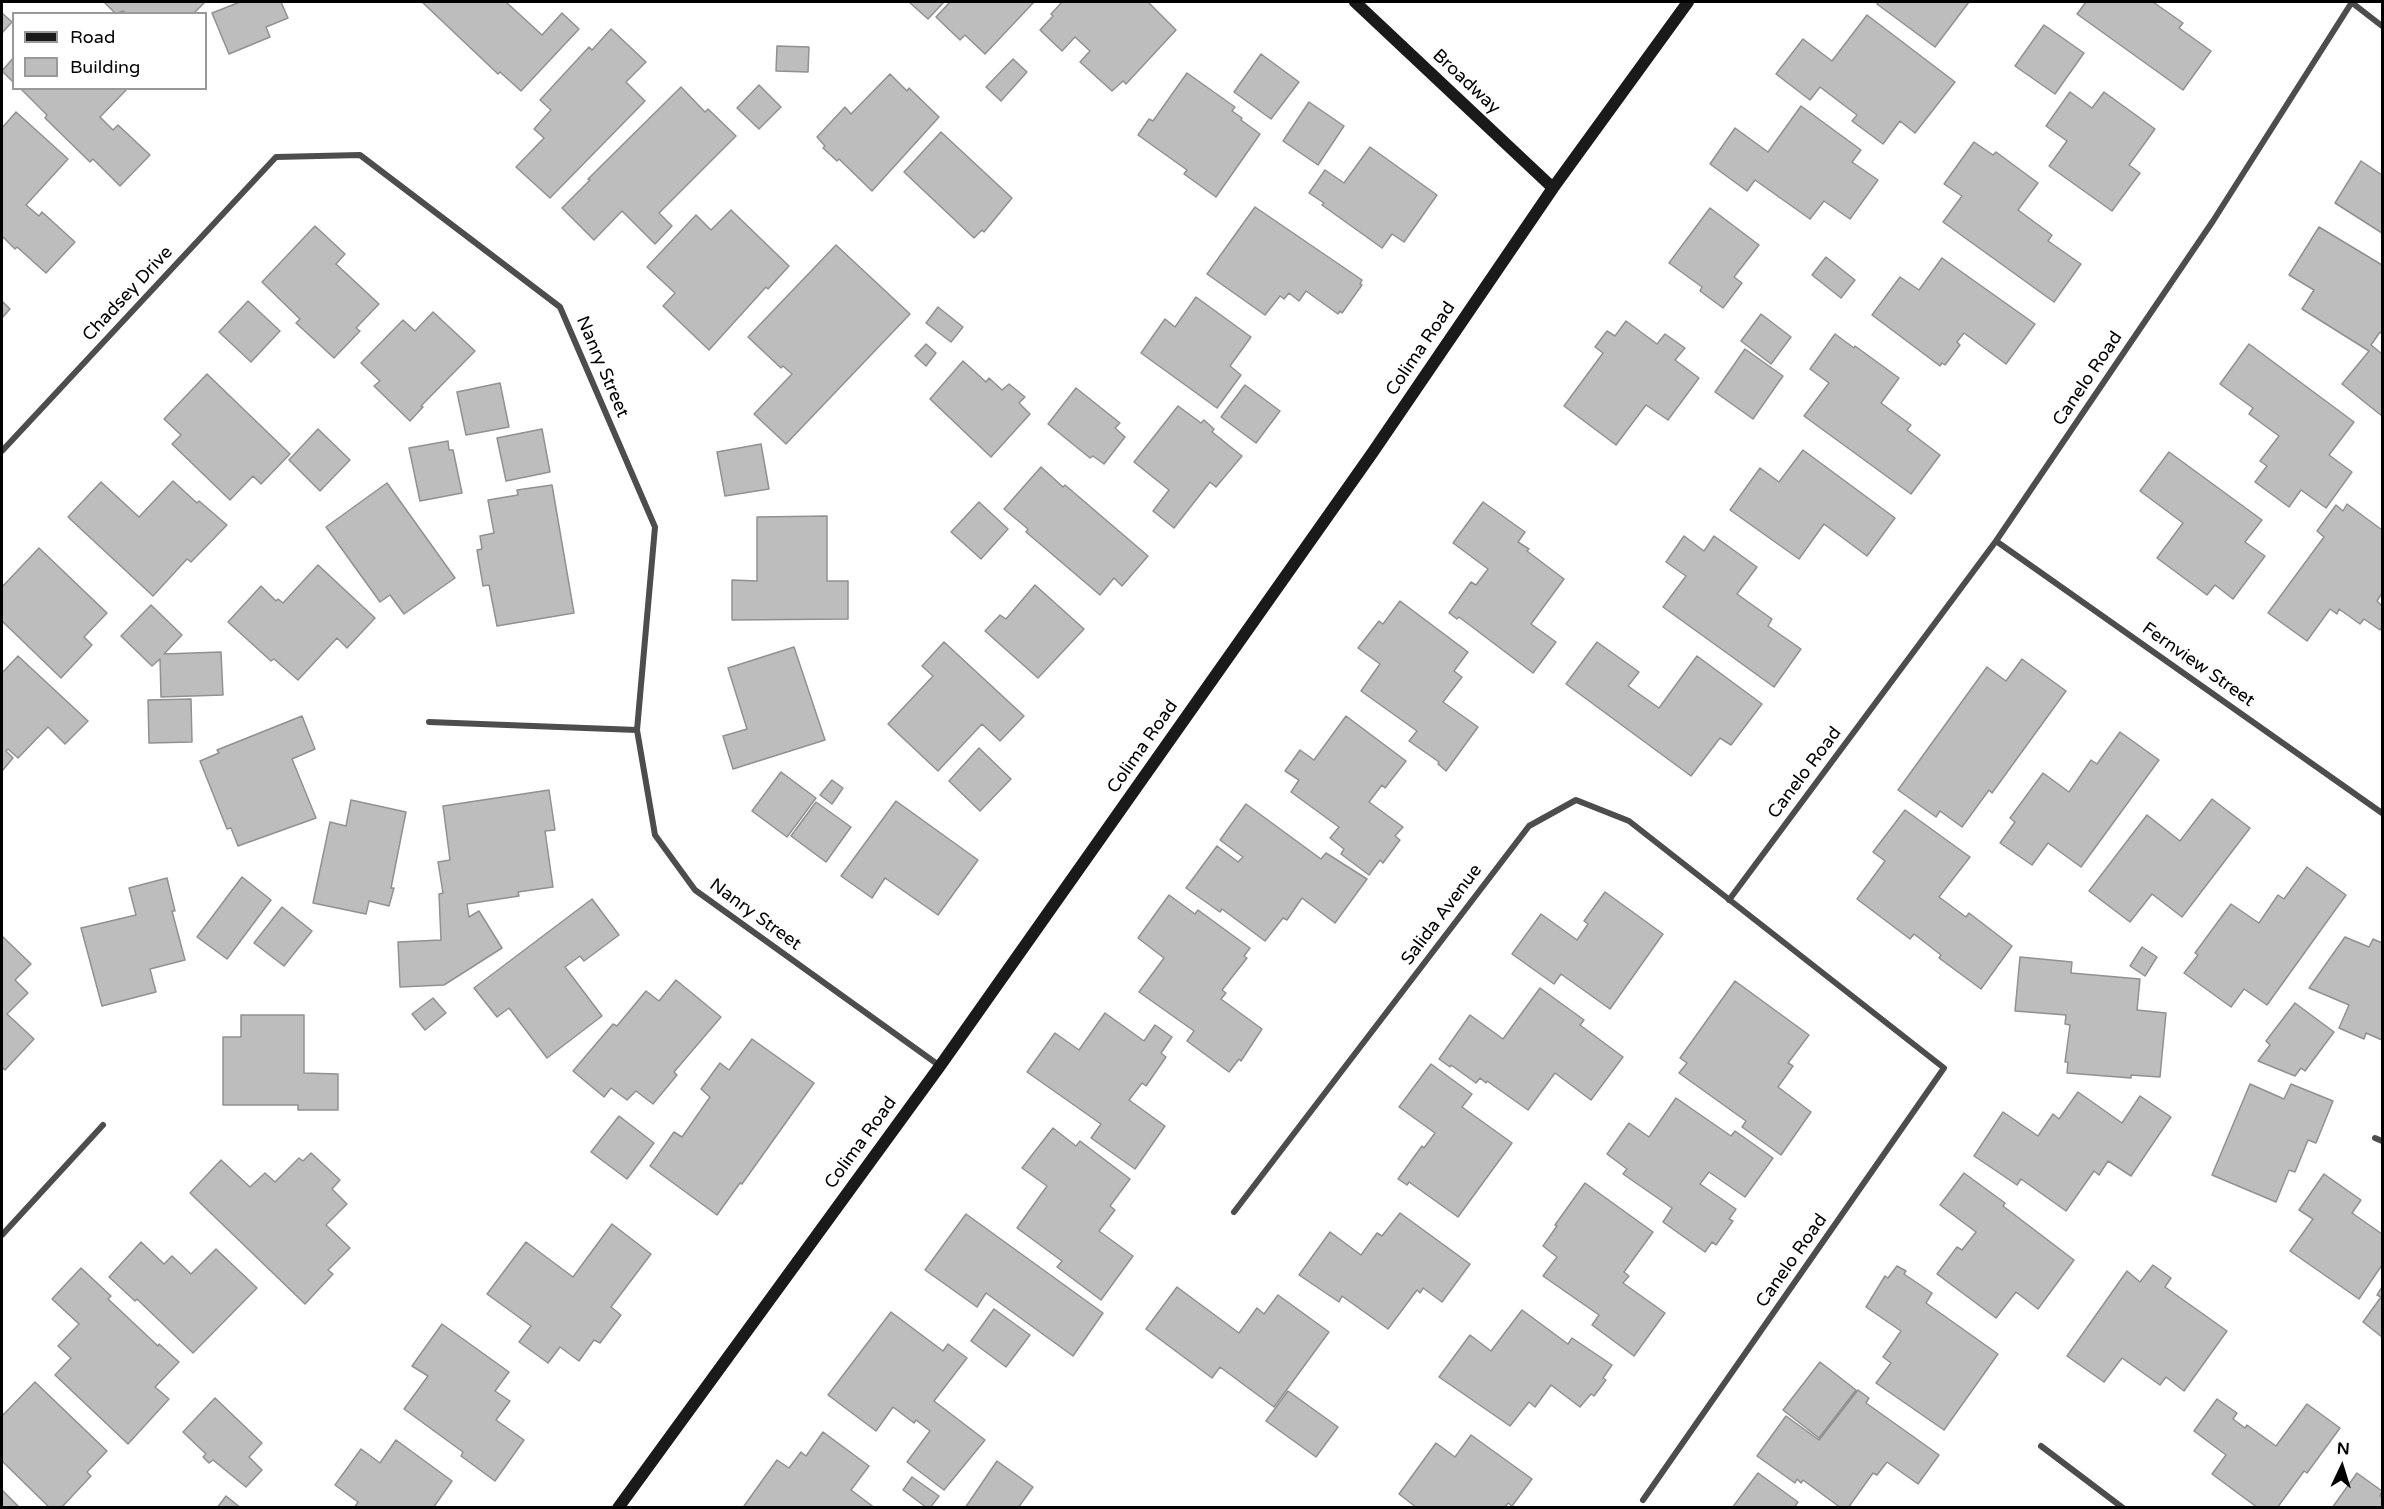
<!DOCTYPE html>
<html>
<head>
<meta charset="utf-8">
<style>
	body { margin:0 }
	#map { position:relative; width:2384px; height:1509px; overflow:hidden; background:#fff; font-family:"Varela Round",sans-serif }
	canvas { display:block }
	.frame { position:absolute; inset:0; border:3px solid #000; pointer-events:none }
	.legend { position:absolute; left:12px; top:12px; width:195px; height:78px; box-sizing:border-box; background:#fff; border:2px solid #999; margin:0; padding:8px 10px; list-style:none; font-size:18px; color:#000 }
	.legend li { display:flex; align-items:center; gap:12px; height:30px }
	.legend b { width:30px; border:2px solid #999 }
	.north { position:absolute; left:2312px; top:1437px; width:60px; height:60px; -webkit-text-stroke:4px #fff; paint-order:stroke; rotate:4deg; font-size:16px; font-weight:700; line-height:24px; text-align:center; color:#000 }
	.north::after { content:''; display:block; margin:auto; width:21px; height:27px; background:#000; clip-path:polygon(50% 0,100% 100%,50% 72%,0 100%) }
</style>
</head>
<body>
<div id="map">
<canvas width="2384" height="1509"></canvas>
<div class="frame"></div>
<ul class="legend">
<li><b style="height:8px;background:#1a1a1a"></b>Road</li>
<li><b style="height:16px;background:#bdbdbd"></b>Building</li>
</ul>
<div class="north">N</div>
</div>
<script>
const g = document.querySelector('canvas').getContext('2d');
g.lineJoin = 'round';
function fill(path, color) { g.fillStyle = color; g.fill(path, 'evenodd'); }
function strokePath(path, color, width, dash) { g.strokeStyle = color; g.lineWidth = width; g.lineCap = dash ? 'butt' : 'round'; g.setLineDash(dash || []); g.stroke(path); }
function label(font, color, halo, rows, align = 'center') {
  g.font = font + ' "Varela Round",sans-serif'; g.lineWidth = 4.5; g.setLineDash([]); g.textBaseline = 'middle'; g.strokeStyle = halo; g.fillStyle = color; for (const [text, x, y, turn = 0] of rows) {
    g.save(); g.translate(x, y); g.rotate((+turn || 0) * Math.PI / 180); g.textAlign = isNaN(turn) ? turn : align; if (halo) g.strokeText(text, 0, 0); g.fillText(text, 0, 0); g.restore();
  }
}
const building = new Path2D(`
	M104,2H205L193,14H126L123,11L116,14Z
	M240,2H281L288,18L266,27L270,37L229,54L212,13Z
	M422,2H506L542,35L562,13L579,29L521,91L500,72L498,74Z
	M909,2H944L928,19Z
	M950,2H1034L985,54L965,35L960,40L936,17Z
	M1062,2H1148L1176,30L1126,84L1123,81L1112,91L1080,62L1090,51L1075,37L1062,51L1040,30L1053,16L1051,14Z
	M1878,2H1969L1935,47L1877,4Z
	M2086,2H2153L2183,23L2179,28L2211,51L2183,90L2077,14Z
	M2,13L12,22L2,33Z
	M1867,15L1955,82L1915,133L1900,121L1883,144L1852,121L1857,115L1820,87L1810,100L1776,74L1803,39L1832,61Z
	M2044,25L2084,53L2055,94L2015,66Z
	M611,29L646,62L626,82L645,101L550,198L516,167L544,138L534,129L551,110L540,100L589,47L592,50Z
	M777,46L809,47L808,72L776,71Z
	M1261,54L1299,82L1271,119L1234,92Z
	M14,57V83L2,71Z
	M1013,59L1027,72L1001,101L986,87Z
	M1187,73L1235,107L1232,111L1242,118L1241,120L1260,134L1216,197L1184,174L1187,170L1138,135L1149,119L1153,121Z
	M890,74L907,91L909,88L939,117L872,191L839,159L837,161L823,148L825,146L817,137L845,107L851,114Z
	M759,85L781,107L759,129L737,108Z
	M681,87L705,112L708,109L736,136L659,213L672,226L655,244L622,211L594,240L562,208L590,180L588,179Z
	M20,88H128L100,117L113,130L118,125L150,155L120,186L93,159L90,162L45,118L47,115Z
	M2070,92L2092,108L2104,92L2155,129L2129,165L2140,173L2112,211L2049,166L2067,141L2046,126Z
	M1309,102L1344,126L1318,165L1283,141Z
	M1801,106L1861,150L1852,162L1878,180L1850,219L1824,201L1810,219L1755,180L1747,191L1710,164L1735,128L1768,152Z
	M16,112L68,159L26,205L39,216L42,212L75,242L46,273L17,247L15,249L2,236V128Z
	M941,132L1012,198L984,232L982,230L974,238L904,172Z
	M1974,142L1993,155L1996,152L2038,183L2018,210L2052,235L2048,241L2081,264L2054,302L1943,222L1962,196L1944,184Z
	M1370,147L1437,195L1404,242L1392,234L1382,248L1322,205L1324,203L1309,193L1325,170L1344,183Z
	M2361,161L2382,175V233L2335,203Z
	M1255,207L1362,280L1360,284L1362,285L1342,313L1340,311L1338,314L1306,291L1299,301L1289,293L1284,299L1280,296L1265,315L1207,274Z
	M1710,208L1759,245L1734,277L1742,283L1723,308L1700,291L1702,287L1669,263Z
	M731,210L789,266L768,289L766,287L709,350L663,306L675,293L647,267L696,215L711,230Z
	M315,226L345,254L336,264L379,304L356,328L360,331L334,358L296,323L300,319L262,282Z
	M2319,227L2382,265V331L2381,333L2380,332L2371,345L2382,354V416L2342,384L2369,351L2302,309L2314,290L2289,275Z
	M836,245L910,314L786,444L754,414L792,374L783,366L781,368L748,337Z
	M1826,257L1855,280L1841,298L1812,275Z
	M1942,258L2035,324L2006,364L1964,333L1957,342L1960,345L1945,365L1942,363L1940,366L1872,315L1900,277L1919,290Z
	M1196,297L1251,337L1230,366L1241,375L1217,408L1141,353L1165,319L1175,327Z
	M2,301L10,309L2,318Z
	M248,301L280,331L251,362L219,332Z
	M938,307L963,327L951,342L926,323Z
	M433,312L475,351L421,406L423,407L410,421L374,386L380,381L361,363L403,320L415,331Z
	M1761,314L1791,337L1771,364L1741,341Z
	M1626,321L1657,344L1665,334L1685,348L1675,360L1699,378L1668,420L1646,405L1616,445L1564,406L1603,353L1595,347L1607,331L1615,336Z
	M1835,334L1854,348L1855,346L1899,378L1881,403L1911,425L1907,430L1940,455L1911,494L1804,416L1829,383L1810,369Z
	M926,344L936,353L926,366L915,356Z
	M2249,344L2354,422L2329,455L2352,472L2326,508L2301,490L2289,507L2255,482L2267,466L2260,461L2279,436L2249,414L2253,408L2220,384Z
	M1745,349L1783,376L1753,419L1715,392Z
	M963,361L986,382L989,378L1002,390L1009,384L1025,397L1019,403L1030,414L991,457L930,399Z
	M207,374L290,454L261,484L253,476L230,500L172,444L181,435L164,419Z
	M500,383L509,427L466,435L457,392Z
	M1245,385L1280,411L1256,443L1221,417Z
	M1076,388L1120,423L1115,428L1125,437L1104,464L1093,456L1090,458L1048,424Z
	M1178,406L1201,423L1204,420L1214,429L1212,432L1242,456L1216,487L1210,482L1174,528L1153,511L1169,490L1134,462Z
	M318,429L350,460L320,491L289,460Z
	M542,429L550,472L506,481L497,438Z
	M448,441L449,450H453L462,493L420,501L409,448Z
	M761,444L769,489L725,496L717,452Z
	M1803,450L1895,518L1867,556L1824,524L1799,559L1730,510L1760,468L1779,482Z
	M2169,452L2262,520L2245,542L2265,556L2233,599L2215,585L2207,595L2157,558L2183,523L2140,491Z
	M1041,467L1063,487L1065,485L1148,556L1122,586L1114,578L1100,595L1026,532L1028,529L1004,509Z
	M173,481L197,503L199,501L227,525L191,562L187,559L153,596L68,517L101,482L139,517Z
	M387,483L455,578L404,614L390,595L380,602L326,527Z
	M552,485L574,613L497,626L489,585L483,586L477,550L482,549L480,536L494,533L488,500L518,495L517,490Z
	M979,502L1008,529L981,559L951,532Z
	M1483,502L1525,532L1518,542L1529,549L1527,551L1564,579L1531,624L1556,642L1533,673L1459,617L1457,619L1449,613L1471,582L1476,585L1488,569L1453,543Z
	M2347,504L2382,530V593L2377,601L2382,606V626L2380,630L2364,619L2360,624L2339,609L2337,614L2330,609L2307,641L2268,613L2324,537L2317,531L2336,505L2343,511Z
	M827,516V581H848V619L732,620V580L757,581V517Z
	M1684,536L1704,551L1714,536L1757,567L1737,594L1772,619L1768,626L1801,649L1774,687L1663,607L1686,576L1666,562Z
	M39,548L107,613L84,637L92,645L61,678L2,621V587Z
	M318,565L375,618L347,648L337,638L298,680L274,659L271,661L228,622L261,586L276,601L278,599L283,603Z
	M1035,585L1084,629L1038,678L985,631L1000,615L1006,619Z
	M1400,601L1468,652L1454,671L1462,677L1443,702L1478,727L1446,771L1438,764L1439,762L1409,741L1417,731L1361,691L1380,664L1358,648L1379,621L1383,624Z
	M151,605L182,635L164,654L221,652L223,695L161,697L160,659L152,666L121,636Z
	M944,642L1024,716L1000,741L982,724L938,771L888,724L933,676L922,666Z
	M1597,642L1639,672L1628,686L1659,708L1697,656L1762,704L1731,745L1720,738L1691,776L1566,684Z
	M794,647L825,740L733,769L723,736L747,729L728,668Z
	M18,656L88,721L65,744L48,727L18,758L8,749L6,751L13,758L2,771V673Z
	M2022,659L2066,691L1992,793L1989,790L1962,827L1940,811L1936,817L1898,790L1987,667L2006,681Z
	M191,699L192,742L149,743L148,700Z
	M302,716L315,749L292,759L316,818L238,846L231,828L227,829L200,761L219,753L217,750Z
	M1346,716L1406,761L1385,788L1382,785L1369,802L1403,827L1395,836L1400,840L1383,863L1380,860L1369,875L1341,854L1344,849L1330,838L1339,827L1291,792L1299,780L1285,771L1300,750L1314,760Z
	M2120,732L2159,760L2081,867L2048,843L2032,865L2000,843L2015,822L2010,818L2043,773L2069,792L2091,760L2097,764Z
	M979,748L1011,779L980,811L949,781Z
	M781,772L816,798L787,837L752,811Z
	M832,780L843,788L832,804L820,795Z
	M549,790L555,830L545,831L553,887L518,892L519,896L467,904L469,917L479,911L502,948L444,985L400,987L398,942L441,940L439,894L443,893L438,862L450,860L443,806Z
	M2212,799L2250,828L2182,917L2152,894L2130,922L2089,891L2147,815L2180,841Z
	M351,800L406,812L391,888H394L389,906L369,901L366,914L313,903L330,822L346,826Z
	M896,801L978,860L938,915L885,878L872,898L841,876Z
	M816,802L851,827L826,862L791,836Z
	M1246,804L1321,859L1326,853L1367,879L1335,923L1302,898L1287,920L1283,918L1265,941L1222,909L1220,912L1186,888L1217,846L1238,862L1243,857L1220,840Z
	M1905,810L1970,857L1939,897L1966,917L1969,913L2012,946L1981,989L1939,958L1941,955L1914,934L1910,939L1857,899L1885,861L1873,852Z
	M2307,867L2346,895L2267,1005L2244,989L2231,1007L2184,973L2198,955L2195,953L2231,904L2259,923L2278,895L2284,899Z
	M242,877L271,900L227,959L197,937Z
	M167,878L175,911H172L185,960L150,969L156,992L102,1006L81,928L136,915L129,888Z
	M1605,892L1663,934L1610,1009L1561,974L1554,984L1512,954L1541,914L1577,940L1588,924L1584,921Z
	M1169,895L1195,914L1198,910L1250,948L1244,956L1247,958L1222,990L1226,993L1221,999L1262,1029L1241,1061L1239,1059L1229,1072L1187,1041L1194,1031L1139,992L1164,958L1138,938Z
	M592,899L619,935L584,961L580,956L565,967L602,1016L547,1058L509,1008L497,1017L474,988Z
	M282,907L312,931L284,966L254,943Z
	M2,936L31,964L15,980L28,993L7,1014L34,1039L5,1070L2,1067Z
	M2345,937L2369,947L2373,939L2382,943V1040L2366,1033L2364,1039L2339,1028L2349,1005L2309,988Z
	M2142,947L2157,957L2145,976L2130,966Z
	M2020,957L2072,962L2071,973L2140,979L2137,1010L2166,1013L2160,1077L2131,1075V1078L2067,1073L2068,1062H2065L2070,1025L2065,1024L2066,1015L2015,1011Z
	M676,980L721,1017L674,1072L677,1075L653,1104L636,1091L627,1100L611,1088L604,1097L573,1071L613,1024L617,1026L646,991L659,1001Z
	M1735,981L1809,1035L1788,1063L1793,1066L1778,1087L1811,1112L1781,1155L1742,1127L1746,1121L1679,1073L1687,1063L1680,1058Z
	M1540,988L1584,1020L1580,1025L1623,1057L1591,1100L1555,1073L1528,1110L1487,1081L1486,1083L1480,1078L1476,1083L1451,1065L1450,1067L1439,1059L1470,1015L1503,1039Z
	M433,998L446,1013L425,1030L412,1014Z
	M2295,1003L2334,1032L2305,1071L2301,1068L2295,1076L2258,1061L2270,1045L2266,1041Z
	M1105,1013L1144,1041L1155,1025L1172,1037L1161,1053L1166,1057L1146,1086L1142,1083L1129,1100L1165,1126L1135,1169L1091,1138L1101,1124L1027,1072L1055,1033L1079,1050Z
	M241,1015H304V1073L338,1074V1110H298V1105H223V1037H241Z
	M752,1039L814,1083L742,1184L740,1183L717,1215L650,1166L674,1132L682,1137L710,1097L701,1089L720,1063L729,1070Z
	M1431,1064L1472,1094L1462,1107L1512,1143L1458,1217L1409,1182L1407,1185L1398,1179L1422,1146L1424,1148L1435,1133L1399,1107Z
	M2250,1084L2284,1099L2291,1084L2333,1101L2316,1143L2308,1140L2295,1172L2289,1170L2276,1202L2212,1175Z
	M2078,1092L2122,1123L2140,1096L2171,1117L2131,1176L2108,1161L2099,1175L2094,1171L2066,1211L2021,1179L2017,1185L1974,1156L2003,1112L2038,1136L2053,1114L2059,1119Z
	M1676,1098L1731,1136L1735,1131L1773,1158L1745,1197L1709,1172L1700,1184L1736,1209L1729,1219L1733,1221L1716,1245L1712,1242L1705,1252L1663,1222L1672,1208L1623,1174L1627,1169L1607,1154L1629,1123L1649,1137Z
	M619,1116L654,1143L627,1179L591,1152Z
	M1053,1128L1076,1146L1080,1141L1130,1179L1110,1206L1115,1210L1099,1231L1133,1256L1101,1300L1057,1267L1062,1261L1017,1228L1047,1186L1022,1168Z
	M311,1153L340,1180L332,1189L347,1204L326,1225L350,1248L328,1270L333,1274L305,1304L190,1193L221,1160L250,1187L265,1173L275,1182L299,1158L303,1161Z
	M1964,1173L2005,1203L2003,1206L2074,1260L2038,1309L2016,1292L1996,1318L1937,1274L1957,1247L1962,1250L1976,1232L1940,1205Z
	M2324,1174L2361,1200L2352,1213L2382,1234V1265L2359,1299L2290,1251L2313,1219L2299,1210Z
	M1585,1183L1653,1232L1624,1272L1629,1276L1623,1283L1665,1313L1634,1356L1592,1325L1599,1315L1543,1276L1557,1257L1543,1246L1557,1226L1555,1225Z
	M1400,1213L1470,1264L1442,1302L1423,1288L1420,1293L1417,1290L1388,1329L1342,1296L1339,1302L1299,1275L1330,1232L1361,1255L1377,1233L1382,1236Z
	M966,1214L1103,1313L1073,1356L986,1293L977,1307L925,1270Z
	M612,1224L651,1254L611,1307L621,1315L600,1343L594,1340L579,1361L560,1347L548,1363L519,1342L531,1326L487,1294L526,1242L573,1277Z
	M141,1242L164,1264L172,1256L191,1274L216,1249L257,1288L193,1353L137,1299L135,1301L109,1277Z
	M2153,1265L2171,1278L2165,1287L2227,1331L2184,1391L2166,1377L2160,1385L2122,1358L2104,1382L2067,1356L2127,1271L2140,1282Z
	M1897,1266L1906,1271L1904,1274L1932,1293L1926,1303L1998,1354L1944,1430L1876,1383L1891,1363L1883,1357L1901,1331L1866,1307L1885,1276L1888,1278Z
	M81,1268L111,1296L108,1299L158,1346L159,1344L179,1362L155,1387L169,1399L128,1444L55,1375L71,1358L58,1346L79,1324L52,1299Z
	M1177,1287L1239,1333L1257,1308L1264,1314L1278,1295L1329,1332L1274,1407L1220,1367L1212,1378L1146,1329Z
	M2382,1287V1337L2363,1322L2381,1297L2377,1295Z
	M994,1309L1030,1335L1006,1367L971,1341Z
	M1522,1310L1568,1344L1572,1338L1612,1365L1603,1378L1606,1380L1594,1396L1591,1394L1580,1407L1551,1385L1535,1407L1529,1402L1510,1426L1439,1377L1470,1335L1491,1351Z
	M891,1312L943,1351L948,1344L967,1358L934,1401L985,1440L944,1490L907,1462L930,1431L916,1420L914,1423L893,1407L876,1431L828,1395Z
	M442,1324L509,1372L495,1391L510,1401L496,1420L524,1440L495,1481L461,1456L463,1452L404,1409L428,1376L412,1366Z
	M1820,1362L1856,1390L1819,1438L1783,1410Z
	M35,1382L107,1451L87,1472L91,1476L61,1508H50L2,1461V1414L3,1415Z
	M1858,1390L1869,1398L1866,1403L1939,1455L1918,1484L1887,1462L1877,1475L1873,1473L1848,1508H1841L1803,1480L1801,1483L1797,1479L1795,1483L1757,1456L1786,1416L1819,1440Z
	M1288,1391L1338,1427L1316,1457L1266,1421Z
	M215,1398L262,1443L249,1457L262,1470L246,1487L213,1460L209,1463L203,1457L206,1454L183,1432Z
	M2217,1399L2237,1413L2233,1419L2245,1428L2247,1425L2276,1446L2307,1404L2340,1428L2307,1473L2304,1471L2277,1508H2258L2212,1474L2226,1455L2194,1431Z
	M823,1432L869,1466L851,1490L875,1508H747L744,1506L777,1460L789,1468L801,1452L806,1456Z
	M1471,1435L1532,1479L1512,1506L1508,1503L1504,1508H1417L1399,1494L1436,1443L1455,1457Z
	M396,1440L452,1481L433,1508H354L358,1502L335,1485L361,1449L380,1463Z
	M997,1461L1033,1487L1018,1508H965Z
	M1758,1473L1798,1502L1794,1508H1732Z
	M2357,1473L2382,1491L2380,1496L2382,1497V1508H2332Z
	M912,1477L939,1496L930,1508H927L903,1490Z
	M2,1490L20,1508H2Z
	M226,1496L241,1508H217Z`);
const street = new Path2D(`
	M2351,2L2382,26
	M2,451L276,157L360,155L560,307L655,527L637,730L655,835L695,890L940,1066
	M1996,541L2382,813
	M429,722L637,730
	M1729,900L1996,541L2213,221L2352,2
	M2375,1138L2382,1141
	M1234,1212L1529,826L1576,800L1629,821L1944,1068L1643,1500
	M2,1235L103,1125
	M2041,1446L2123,1508`);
const secondary = new Path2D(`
	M1355,2L1553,188
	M618,1508L940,1066L1373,452L1553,188L1688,2`);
const streetNames = [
	["Broadway",1466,82,43],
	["Chadsey Drive",128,294,-47],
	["Colima Road",1421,349,-56],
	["Nanry Street",602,367,67],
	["Canelo Road",2088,379,-56],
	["Fernview Street",2198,665,35],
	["Colima Road",1143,747,-55],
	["Canelo Road",1805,773,-53],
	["Nanry Street",755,915,36],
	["Salida Avenue",1442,915,-53],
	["Colima Road",861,1143,-54],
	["Canelo Road",1792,1261,-55]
];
fill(building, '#bdbdbd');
strokePath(building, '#919191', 1.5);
strokePath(street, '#4d4d4d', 6);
strokePath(secondary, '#1a1a1a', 12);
label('18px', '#000', '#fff', streetNames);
</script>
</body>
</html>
